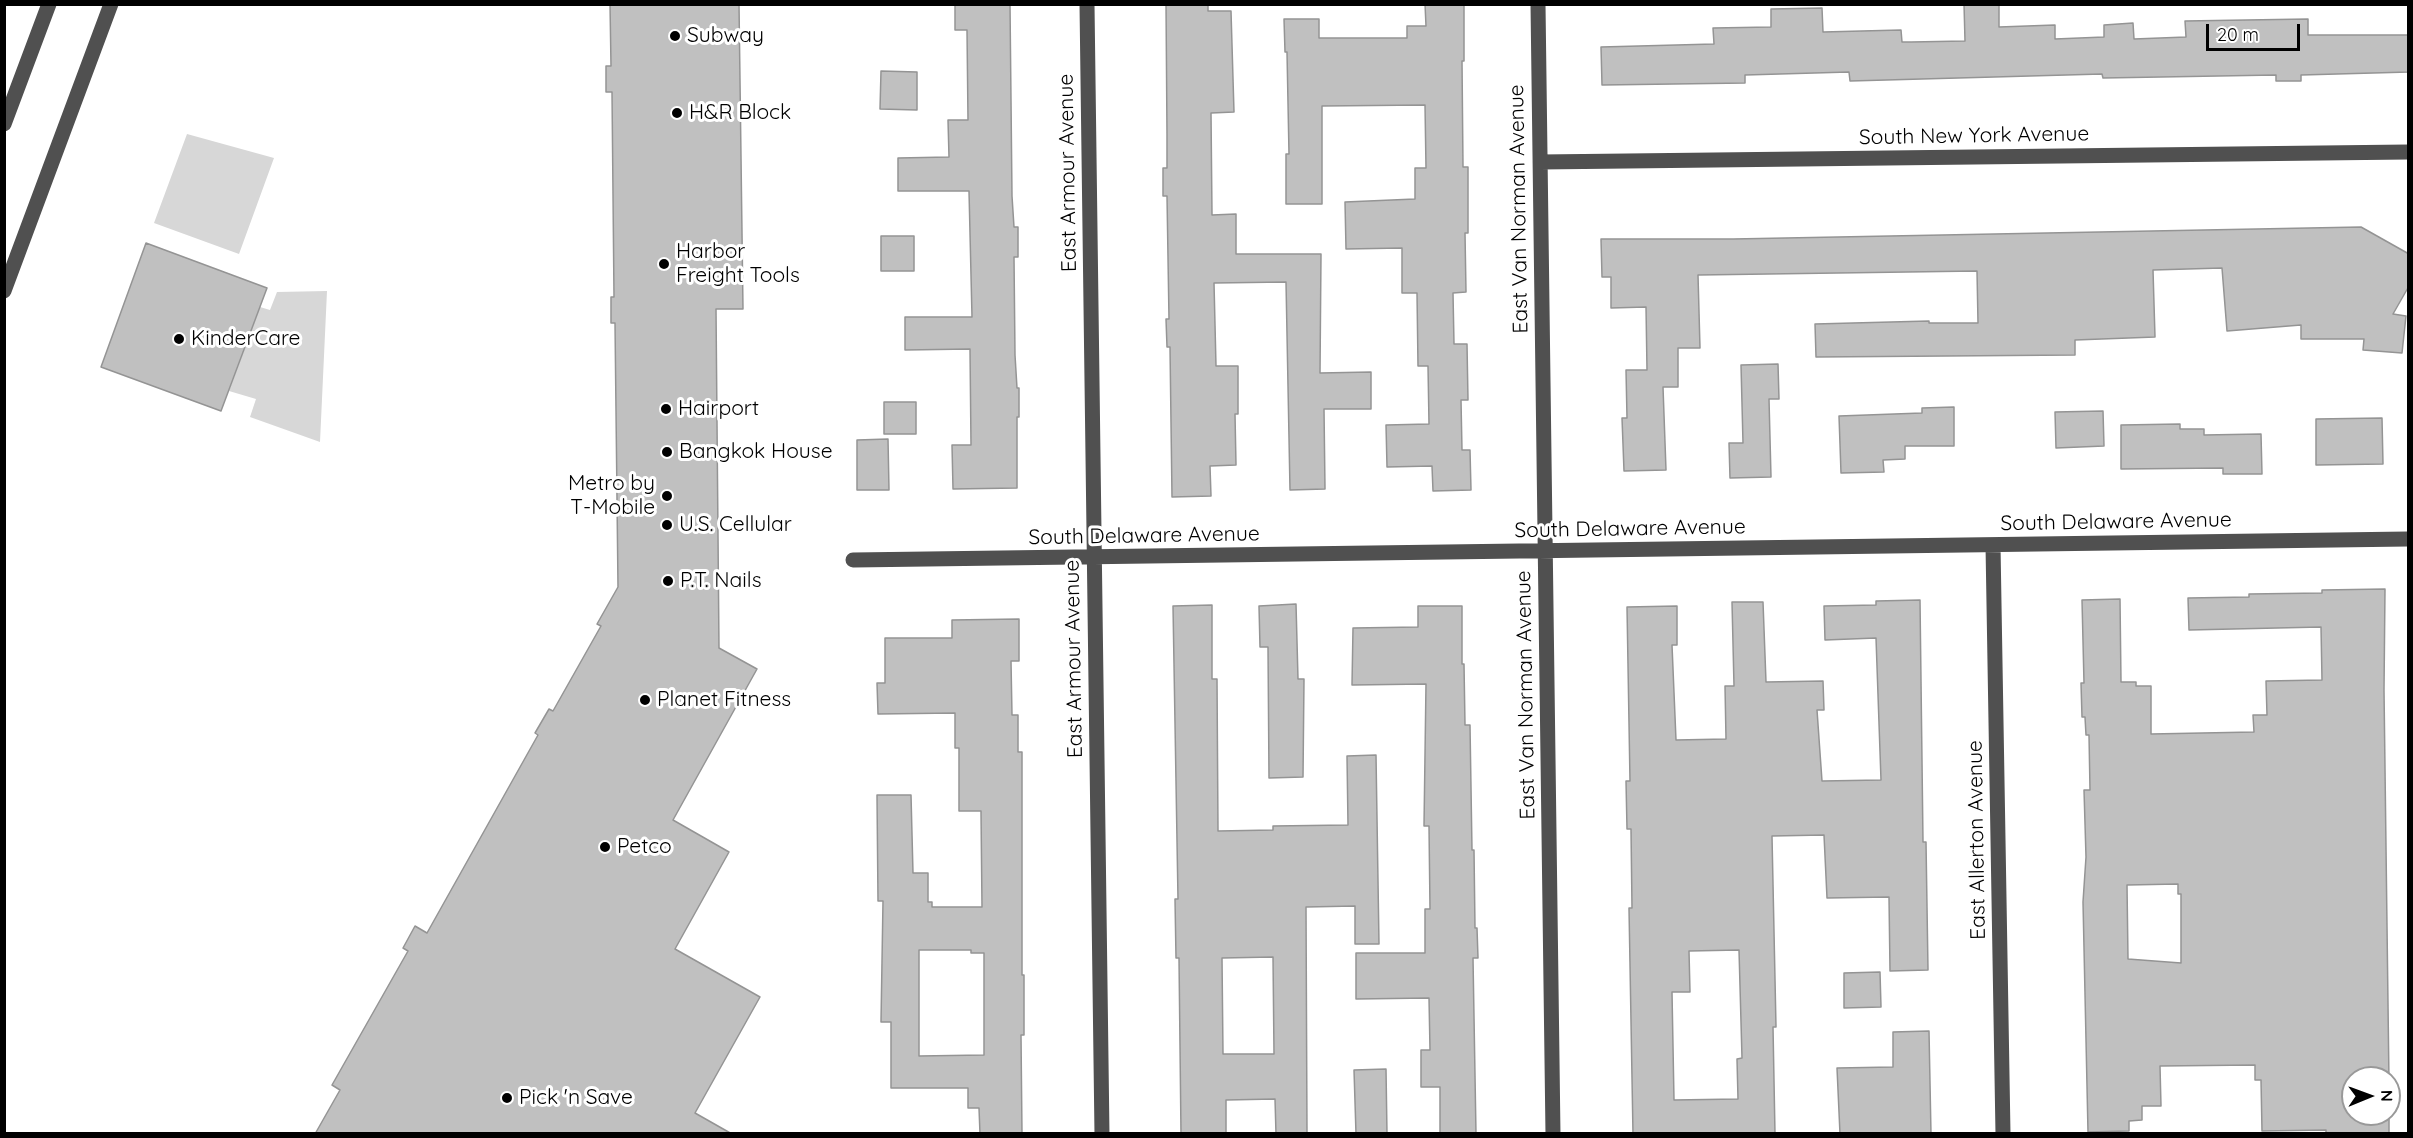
<!DOCTYPE html>
<html>
<head>
<meta charset="utf-8">
<style>
	body { margin:0 }
	#map { position:relative; width:2413px; height:1138px; overflow:hidden; background:#fff; font-family:Quicksand,sans-serif }
	canvas { display:block }
	.frame { position:absolute; inset:0; border:6px solid #000; pointer-events:none }
	.north { position:absolute; left:2341px; top:1066px; width:60px; height:60px; box-sizing:border-box; background:#fff; border:2px solid #999; border-radius:50%; rotate:89deg; font-size:16px; font-weight:700; line-height:24px; text-align:center; color:#000 }
	.north::after { content:''; display:block; margin:auto; width:21px; height:27px; background:#000; clip-path:polygon(50% 0,100% 100%,50% 72%,0 100%) }
	.scale { position:absolute; left:2206px; top:24px; width:94px; height:27px; box-sizing:border-box; border:3px solid #000; border-top:0; padding-left:8px; font-size:18px; line-height:21px; white-space:nowrap; color:#000; -webkit-text-stroke:4px #fff; paint-order:stroke }
</style>
</head>
<body>
<div id="map">
<canvas width="2413" height="1138"></canvas>
<div class="frame"></div>
<div class="north">N</div>
<div class="scale">20 m</div>
</div>
<script>
const g = document.querySelector('canvas').getContext('2d');
g.lineJoin = 'round';
function fill(path, color) { g.fillStyle = color; g.fill(path, 'evenodd'); }
function strokePath(path, color, width, dash) { g.strokeStyle = color; g.lineWidth = width; g.lineCap = dash ? 'butt' : 'round'; g.setLineDash(dash || []); g.stroke(path); }
function label(font, color, halo, rows, align = 'center') {
  g.font = font + ' Quicksand,sans-serif'; g.lineWidth = 6; g.setLineDash([]); g.textBaseline = 'middle'; g.strokeStyle = halo; g.fillStyle = color; for (const [text, x, y, turn = 0] of rows) {
    g.save(); g.translate(x, y); g.rotate((+turn || 0) * Math.PI / 180); g.textAlign = isNaN(turn) ? turn : align; if (halo) g.strokeText(text, 0, 0); g.fillText(text, 0, 0); g.restore();
  }
}
const green = new Path2D(`
	M187,134L274,158L239,254L154,223Z
	M327,291L320,442L250,417L256,399L229,391L260,307L270,310L277,292Z`);
const building = new Path2D(`
	M610,4H739L743,309H716L719,648L757,669L673,820L729,852L675,949L760,997L695,1113L732,1134H315L340,1090L332,1085L408,951L403,948L415,926L427,933L538,735L535,733L549,709L553,711L601,626L597,624L618,587L615,323H611V297H614L612,92H606V66H611Z
	M955,4H1010L1012,196L1014,227H1018V257H1014L1015,355L1017,388H1019V417H1017V488L953,489L952,445H971L970,349L905,350V317H972L969,191H898V158L949,157L948,120H968L967,30H955Z
	M1166,4H1208V11H1231L1234,112L1211,113L1212,215L1236,214V254H1321L1320,373L1371,372V409H1324L1325,489L1290,490L1286,282L1214,283L1216,366H1238V414H1235L1236,465L1210,466L1211,496L1172,497L1170,347H1167L1166,319H1169L1167,196H1163V168H1167V135Z
	M1425,4H1464V61H1462L1463,167H1468V233H1465L1466,292L1453,293L1454,344H1467L1468,400H1461L1462,450H1470L1471,490L1433,491L1432,466L1387,467L1386,425L1429,424L1428,366H1418L1417,293H1402V248L1346,249L1345,202L1415,199V168H1426L1425,105L1322,106V204H1286V154H1289L1287,52H1285L1284,19H1319V38H1407V26H1426Z
	M1964,4H1999V27L2055,25V39L2104,37V25L2133,23L2134,39L2186,37L2185,21L2308,19V35H2409V72L2301,75V81H2276V75L2103,78L2102,74L1850,81L1849,72L1745,75V83L1602,85L1601,47L1714,44L1713,28L1771,27V9L1822,8L1823,32L1901,30L1902,42H1911L1965,41Z
	M881,71L917,72V110L880,109Z
	M2361,227L2409,254V286L2393,314L2406,316L2402,353L2363,350L2364,339H2301V325L2227,331L2222,268L2153,270L2155,337L2075,340V355L1816,357L1815,324L1929,321V323H1978L1977,271L1698,275L1700,348H1678V387H1663L1666,470L1624,471L1622,418H1627L1626,370H1647L1646,307L1611,308V277H1602L1601,239H1733Z
	M881,236H914V271H881Z
	M146,243L267,288L221,411L101,367Z
	M1778,364L1779,399H1769L1771,477L1730,478L1729,443H1743L1741,365Z
	M884,402H916V434H884Z
	M1954,407V446H1905V459L1883,460L1884,472L1841,473L1839,416L1922,413V408Z
	M2103,411L2104,446L2056,448L2055,412Z
	M2382,418L2383,464L2316,465V419Z
	M2180,424V429H2204V435L2261,434L2262,474H2223V468L2121,469V425Z
	M888,439L889,490H857V440Z
	M2385,589L2384,690L2389,1082V1078H2353V1114H2389V1134H2326V1130L2262,1131L2261,1080H2255V1065L2160,1066L2161,1106H2142V1120L2129,1121V1131L2088,1132L2083,902L2086,857L2084,790H2090L2089,735H2086L2085,717H2082L2081,683H2084L2082,600L2120,599L2121,682H2136V686H2151V734L2254,732L2253,715H2267L2266,681L2322,680L2321,627L2189,630L2188,598L2249,597V594L2322,593V590ZM2178,884V894H2181V963L2128,959L2127,885Z
	M1920,600L1923,842H1926L1928,970L1890,971L1889,897L1827,898L1824,835L1772,836L1776,1027H1773L1775,1134H1633L1629,908H1632L1631,829H1627L1626,781H1630L1627,607L1677,606V645H1672L1676,740L1726,739L1725,686H1734L1732,602H1763L1766,682L1823,681L1824,710H1817L1822,781L1881,780L1876,638L1825,640L1824,606L1876,605V601ZM1739,950L1742,1058L1737,1059L1738,1099L1674,1100L1672,992H1690L1689,951Z
	M1296,604L1298,679H1304L1303,777L1269,778L1268,647H1260L1259,606Z
	M1212,605V679H1217L1218,831L1273,830V826L1348,825L1347,756L1376,755L1379,944H1355V906L1306,907L1307,1134H1276L1275,1099L1226,1100V1134H1181L1179,958H1176L1175,899H1178L1173,606ZM1273,957L1274,1054H1223L1222,958Z
	M1418,606H1462V664H1464L1465,725H1470L1472,850H1474L1475,928H1477L1478,958H1473L1476,1134H1440V1087H1421V1050H1430L1429,998L1356,999V953H1425V909H1430L1429,826H1424L1426,684L1352,685L1353,628L1418,627Z
	M1019,619V661H1011L1012,715H1018V752H1022V975H1024V1035H1021L1022,1134H980L979,1108H968V1088H891V1022H881L883,901H878L877,795H911L913,873H928V902H932V907H982L981,811H959V748H955V713L878,714L877,683H885V638H952V620ZM919,950H971V953H984V1055L919,1056Z
	M1880,972L1881,1007L1844,1008V973Z
	M1929,1031L1931,1134H1840L1837,1068L1893,1067V1032Z
	M1386,1069L1387,1134H1356L1354,1070Z`);
const minor = new Path2D(`
	M1087,4L1102,1134
	M1538,4L1553,1134
	M4,124L49,4
	M1540,162L2408,152
	M4,291L111,4
	M1993,545L2003,1134
	M853,560L2408,539`);
const markers = [
	[675,36,6,"#000"],
	[677,113,6,"#000"],
	[664,264,6,"#000"],
	[179,339,6,"#000"],
	[666,409,6,"#000"],
	[667,452,6,"#000"],
	[667,496,6,"#000"],
	[667,525,6,"#000"],
	[668,581,6,"#000"],
	[645,700,6,"#000"],
	[605,847,6,"#000"],
	[507,1098,6,"#000"]
];
const poiNames = [
	["Subway",687,36],
	["H&R Block",689,113],
	["Harbor",676,252],
	["Freight Tools",676,276],
	["KinderCare",191,339],
	["Hairport",678,409],
	["Bangkok House",679,452],
	["Metro by",655,484,"right"],
	["T-Mobile",655,508,"right"],
	["U.S. Cellular",679,525],
	["P.T. Nails",680,581],
	["Planet Fitness",657,700],
	["Petco",617,847],
	["Pick 'n Save",519,1098]
];
const streetNames = [
	["South New York Avenue",1974,136,-1],
	["East Armour Avenue",1068,173,-91],
	["East Van Norman Avenue",1519,209,-91],
	["South Delaware Avenue",2116,522,-1],
	["South Delaware Avenue",1630,529,-1],
	["South Delaware Avenue",1144,536,-1],
	["East Armour Avenue",1074,659,-91],
	["East Van Norman Avenue",1526,695,-91],
	["East Allerton Avenue",1977,840,-91]
];
fill(green, '#d7d7d7');
fill(building, '#c0c0c0');
strokePath(building, '#949494', 1.5);
strokePath(minor, '#505050', 15);
for (const [x, y, r, color] of markers) { const dot = new Path2D(); dot.arc(x, y, r, 0, 2 * Math.PI); g.fillStyle = color; g.fill(dot); strokePath(dot, '#fff', 2); }
label('21px', '#000', '#fff', poiNames, 'left');
label('21px', '#000', '#fff', streetNames);
</script>
</body>
</html>
